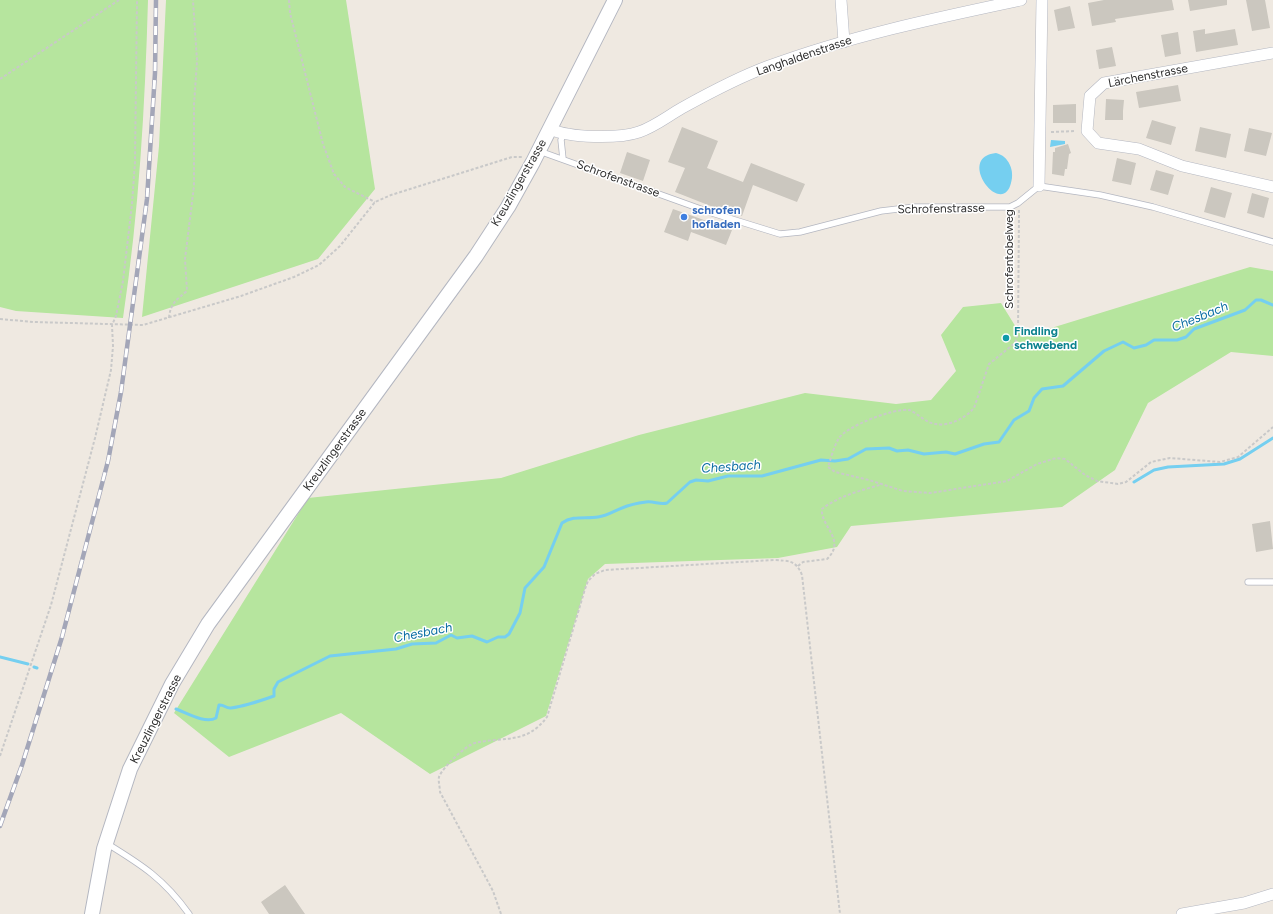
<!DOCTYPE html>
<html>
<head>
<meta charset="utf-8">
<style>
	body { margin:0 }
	canvas { display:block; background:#efe9e1 }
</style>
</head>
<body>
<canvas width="1273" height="914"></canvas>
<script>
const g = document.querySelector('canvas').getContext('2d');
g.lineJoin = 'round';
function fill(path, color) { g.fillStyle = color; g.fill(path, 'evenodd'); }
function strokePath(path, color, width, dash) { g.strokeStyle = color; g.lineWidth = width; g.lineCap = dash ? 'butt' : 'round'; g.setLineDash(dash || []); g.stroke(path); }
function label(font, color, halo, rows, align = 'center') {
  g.font = font + ' Figtree,sans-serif'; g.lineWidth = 3; g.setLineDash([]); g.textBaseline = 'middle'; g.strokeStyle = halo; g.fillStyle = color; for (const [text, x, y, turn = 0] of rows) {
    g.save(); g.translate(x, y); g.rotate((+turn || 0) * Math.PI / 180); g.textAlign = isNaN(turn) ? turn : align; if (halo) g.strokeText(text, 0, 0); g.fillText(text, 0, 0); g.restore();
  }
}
const green = new Path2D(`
	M0,0H148C145,107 139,212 123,318L16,311L0,307Z
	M166,0H346L375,189L318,259L142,317L159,146Z
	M1250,267L1273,271V356L1231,352L1148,403L1115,470L1062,507L851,526L837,547L778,558L605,564L588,579L546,716L430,774L341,713L229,757L174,713L308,498L501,478L639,435L805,393L896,404L931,400L956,371L941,335L963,307L1001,303L1022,337Z`);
const water = new Path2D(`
	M1051,140L1065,141V144L1050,147Z
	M996,153C1009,156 1015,171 1011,183C1002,219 955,157 996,153Z`);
const stream = new Path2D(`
	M1134,482L1154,470L1168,467L1224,464L1240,459L1273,438
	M0,657L28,664
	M34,667L37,668
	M176,709C187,713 205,724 216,718L219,705C224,704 226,709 231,708C246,706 260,701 274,696V689L278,682L330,656L396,649L412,644L436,643L451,635L457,638L472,636L487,642L498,637H505L509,634L520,613L525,588L544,567L562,523C573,515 586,519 598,517C607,516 614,511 622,508C629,505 638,503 646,502C654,501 660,505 667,503L690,482L696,480L708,481L728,476H762L821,460L835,461L848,459L866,449L889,448L897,451L908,450L924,454L946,452L955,454L984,444L999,442L1014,420L1029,411L1034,398L1042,389L1063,386L1104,351L1123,342L1134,348L1146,345L1154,340H1177L1186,337L1194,329L1245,310L1256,300H1261L1273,305`);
const building = new Path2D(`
	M1104,0H1172L1174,10L1115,19L1116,22L1092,26L1088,3Z
	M1188,0H1227V5L1190,11Z
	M1246,0H1265L1270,28L1252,31Z
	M1070,6L1075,28L1058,31L1054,10Z
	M1205,29V34L1235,29L1238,45L1196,52L1193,31Z
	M1178,32L1181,54L1165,57L1161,35Z
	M1112,47L1116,66L1099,69L1096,50Z
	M1178,85L1181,101L1139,108L1136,92Z
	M1106,99L1124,100L1123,111H1122H1123V120H1105Z
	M1076,104V123H1053V105Z
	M1152,120L1176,127L1171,145L1146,138Z
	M682,127L718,141L707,168L743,182L751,163L805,184L797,202L753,185L742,216L737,214L736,216L675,192L685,168L668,162Z
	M1200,127L1231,134L1226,158L1195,151Z
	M1249,128L1272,133L1266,156L1244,151Z
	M1068,144L1071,153L1069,154L1067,169H1065L1064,176L1052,174L1053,152H1055V148Z
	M627,152L650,160L643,181L620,173Z
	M1117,158L1136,163L1131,185L1112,181Z
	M1156,170L1174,175L1168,195L1150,190Z
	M1211,187L1232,193L1225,218L1204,212Z
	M1252,193L1269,198L1264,218L1247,213Z
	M673,209L732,230L726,245L691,232L688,241L664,232Z
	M1270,521L1273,549L1256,552L1252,524Z
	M285,885L305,914H269L261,902Z`);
const path = new Path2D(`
	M289,0L290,13L323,144L334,174L345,187L375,202
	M0,79L119,0
	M1051,132L1076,131
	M1019,210L1018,334L1015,343L989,364L974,408C964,420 942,430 927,421C921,418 915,412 909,410C894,408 847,426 839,438C834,446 831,458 828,467L835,472L869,480L903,491L930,493L1007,481L1037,464L1056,458L1065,459L1085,475L1097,481L1118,484L1126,482L1151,462L1170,458L1220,462L1238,457L1273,427
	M169,318C170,304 177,299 187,291L185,259L194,186V105L197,61L193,0
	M0,319L34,322L143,325L241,296L294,277L319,265L340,246L375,202L391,195L512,157H523
	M798,566L803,562L827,559C847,540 820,526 822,509C837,497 861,490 880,485
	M0,756L51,605L95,438L111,370L113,346L112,325L116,316L123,281L132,204L135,162L137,0
	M501,914L493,891L440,792C440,787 438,781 439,777C442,768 466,745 475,743C504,736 526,745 547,717L585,589L588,581L595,574L605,570L774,560C789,561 796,560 802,575L840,914`);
const service = new Path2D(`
	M539,151L709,212L780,234L800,232L881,211L915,207H1010L1018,203L1039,186L1100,195L1153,207L1273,242
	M563,159L561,140L564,133
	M1248,582H1273
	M106,843C142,865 164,879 189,914`);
const minor = new Path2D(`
	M841,0L844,42
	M1273,53L1104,83L1090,96L1087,131L1098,143L1139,149L1182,166L1273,187
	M550,129C570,138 618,139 639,132C654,127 668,116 682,108C709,93 739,77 769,66C850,36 936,18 1021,0
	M1039,186L1042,0
	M1182,914L1244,903L1273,894`);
const tertiary = new Path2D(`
	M92,914L104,849L130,769L172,684L208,624L476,256L508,207L533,162L615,0`);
const rail = new Path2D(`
	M0,826L22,765L62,637L108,461L121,392L147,199L155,73L156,0`);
const markers = [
	[684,217,4,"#3f7fe0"],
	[1006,338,4,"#0f9aa8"]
];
const streetNames = [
	["Langhaldenstrasse",804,56,-19],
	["Lärchenstrasse",1148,76,-11],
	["Schrofenstrasse",618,179,20],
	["Kreuzlingerstrasse",519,183,-60],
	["Schrofenstrasse",941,209,-1],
	["Schrofentobelweg",1009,259,-90],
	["Kreuzlingerstrasse",335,450,-54],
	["Kreuzlingerstrasse",156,719,-63]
];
const shopNames = [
	["schrofen",692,210],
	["hofladen",692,224]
];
const cultureNames = [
	["Findling",1014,331],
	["schwebend",1014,345]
];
const waterNames = [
	["Chesbach",1200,317,-22],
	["Chesbach",731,467,-4],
	["Chesbach",423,633,-11]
];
fill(green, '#b6e59e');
fill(water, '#75cff0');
strokePath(stream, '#75cff0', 3);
fill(building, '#cbc7bf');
strokePath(service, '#b4b7c1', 7);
strokePath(minor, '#b4b7c1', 12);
strokePath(tertiary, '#b4b7c1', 16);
strokePath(path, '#c9c9c9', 2, [3, 2]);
strokePath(service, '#fff', 5.5);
strokePath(minor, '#fff', 11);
strokePath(tertiary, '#fff', 14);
strokePath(rail, '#a3a6b8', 4.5);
strokePath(rail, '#fff', 3, [9]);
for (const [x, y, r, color] of markers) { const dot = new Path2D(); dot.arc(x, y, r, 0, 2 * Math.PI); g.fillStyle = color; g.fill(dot); strokePath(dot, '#fff', 1.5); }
label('12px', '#2e2e2e', '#fff', streetNames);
label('bold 12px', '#366cbe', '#fff', shopNames, 'left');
label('bold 12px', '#0d838f', '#fff', cultureNames, 'left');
label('italic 13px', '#0d6fa3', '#fff', waterNames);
</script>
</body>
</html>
